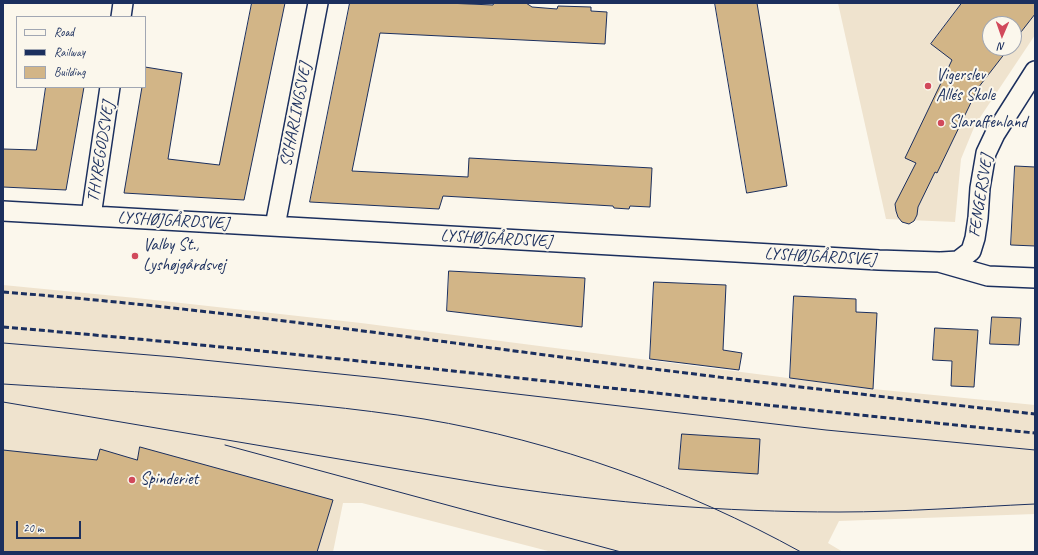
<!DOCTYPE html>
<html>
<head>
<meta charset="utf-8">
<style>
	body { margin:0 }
	#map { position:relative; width:1038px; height:555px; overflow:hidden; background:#fbf7ec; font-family:Caveat,sans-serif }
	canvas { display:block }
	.frame { position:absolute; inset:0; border:4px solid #1b2f5e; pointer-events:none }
	.legend { position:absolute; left:16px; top:16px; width:130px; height:72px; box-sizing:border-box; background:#fbf7ec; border:1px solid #a1a7b3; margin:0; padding:5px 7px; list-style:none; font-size:12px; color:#1b2f5e }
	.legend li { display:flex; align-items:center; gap:8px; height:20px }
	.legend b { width:20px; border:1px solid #a1a7b3 }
	.north { position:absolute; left:982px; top:16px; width:40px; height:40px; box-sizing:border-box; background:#fbf7ec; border:1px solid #a1a7b3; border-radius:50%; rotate:182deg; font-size:11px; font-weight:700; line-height:16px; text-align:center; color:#1b2f5e }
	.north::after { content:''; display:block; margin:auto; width:14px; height:18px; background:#d1495b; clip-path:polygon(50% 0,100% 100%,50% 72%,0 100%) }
	.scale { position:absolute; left:16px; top:521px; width:65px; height:18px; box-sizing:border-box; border:2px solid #1b2f5e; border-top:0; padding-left:5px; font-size:12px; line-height:14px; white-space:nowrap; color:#1b2f5e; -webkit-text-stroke:3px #fbf7ec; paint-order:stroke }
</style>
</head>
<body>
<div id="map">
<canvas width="1038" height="555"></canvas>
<div class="frame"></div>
<ul class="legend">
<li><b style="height:5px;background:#fbf7ec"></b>Road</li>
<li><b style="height:5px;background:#1b2f5e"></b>Railway</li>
<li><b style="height:11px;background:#d2b587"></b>Building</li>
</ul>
<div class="north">N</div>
<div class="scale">20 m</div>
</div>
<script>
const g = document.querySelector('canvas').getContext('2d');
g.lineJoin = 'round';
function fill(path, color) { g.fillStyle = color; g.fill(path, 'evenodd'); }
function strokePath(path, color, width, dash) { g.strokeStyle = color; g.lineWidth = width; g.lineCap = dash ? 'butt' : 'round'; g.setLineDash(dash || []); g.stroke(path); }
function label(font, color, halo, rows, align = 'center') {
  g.font = font + ' Caveat,sans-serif'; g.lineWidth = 4; g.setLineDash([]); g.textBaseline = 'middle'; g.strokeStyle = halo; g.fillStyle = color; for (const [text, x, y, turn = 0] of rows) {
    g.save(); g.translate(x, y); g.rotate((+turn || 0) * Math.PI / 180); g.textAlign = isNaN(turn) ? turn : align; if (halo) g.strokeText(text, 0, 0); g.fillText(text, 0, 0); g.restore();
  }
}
const built = new Path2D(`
	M838,3H1035V35L975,125L961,159L955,222L886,219ZM990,24H1014V48H990Z
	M3,285L136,298L361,323L873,389L1035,405V514L839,521L828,543L843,552H552L362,503H343L333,552H3Z`);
const building = new Path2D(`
	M252,3H285L244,200L124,193L142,87H145V67L182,73L168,159L219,165Z
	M350,3H446L493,5L494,3H526L532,7L557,9L558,6L591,7V11L607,12L605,44L380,33L352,171L468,177L469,158L652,168L650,207L630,206L629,209L614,208L613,206L443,196L439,209L310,202Z
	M715,3H757L787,186L747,193Z
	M962,3H1035V14L1014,41V24H990V48H1009L978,88L937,173L935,172L918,207L917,215L914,221L909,224L902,222L898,217L896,211L895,204L916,163L905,158L952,60L931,44Z
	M46,87H84L66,190L3,187V149L36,150Z
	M1015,166L1035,167V246L1011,245Z
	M449,271L585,278L582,327L447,311Z
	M654,282L726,285L723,350L742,353L739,370L650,359Z
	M794,296L856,299V312L877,313L873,389L790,378Z
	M992,317L1021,318L1019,345L990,344Z
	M935,328L978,330L974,387L951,386L952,361L933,360Z
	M682,434L760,439L758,474L679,469Z
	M140,447L333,500L317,552H3V450L97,460L100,449L137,460Z`);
const minor = new Path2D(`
	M121,17L123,3
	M3,211L879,260L939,262L988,276L1035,278
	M91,216L110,87
	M275,226L318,3
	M941,262L958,261L971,251L975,238L978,218L980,188L986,153L995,134L1035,71`);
const tram = new Path2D(`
	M3,343L174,357L379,378L826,430L1035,450
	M3,384C143,393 285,397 424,419C555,441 685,488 801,552
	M3,402L498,486C611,503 724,512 839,512C904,512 970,507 1035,504
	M225,445L621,552`);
const rail = new Path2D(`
	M3,292C187,306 370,332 553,356C713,377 874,396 1035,414
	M3,327C348,356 691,399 1035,433`);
const markers = [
	[928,86,4,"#d1495b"],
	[941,123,4,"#d1495b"],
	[135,256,4,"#d1495b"],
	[132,480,4,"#d1495b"]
];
const poiNames = [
	["Vigerslev",936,76],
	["Allés Skole",936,96],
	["Slaraffenland",949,123],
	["Valby St.,",143,246],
	["Lyshøjgårdsvej",143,266],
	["Spinderiet",140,480]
];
const streetNames = [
	["SCHARLINGSVEJ",296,115,-79],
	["THYREGODSVEJ",101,152,-81],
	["FENGERSVEJ",981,196,-81],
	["LYSHØJGÅRDSVEJ",173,221,3],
	["LYSHØJGÅRDSVEJ",496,239,3],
	["LYSHØJGÅRDSVEJ",820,257,3]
];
fill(built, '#efe3ce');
fill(building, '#d2b587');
strokePath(building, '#1b2f5e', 1);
strokePath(minor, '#1b2f5e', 22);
strokePath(minor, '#fbf7ec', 19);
strokePath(tram, '#1b2f5e', 1);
strokePath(rail, '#1b2f5e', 3, [6, 3]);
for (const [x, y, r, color] of markers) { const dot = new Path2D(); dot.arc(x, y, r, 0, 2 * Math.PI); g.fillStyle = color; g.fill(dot); strokePath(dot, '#fbf7ec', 1.5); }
label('17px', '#1b2f5e', '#fbf7ec', poiNames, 'left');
label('17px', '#1b2f5e', '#fbf7ec', streetNames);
</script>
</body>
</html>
